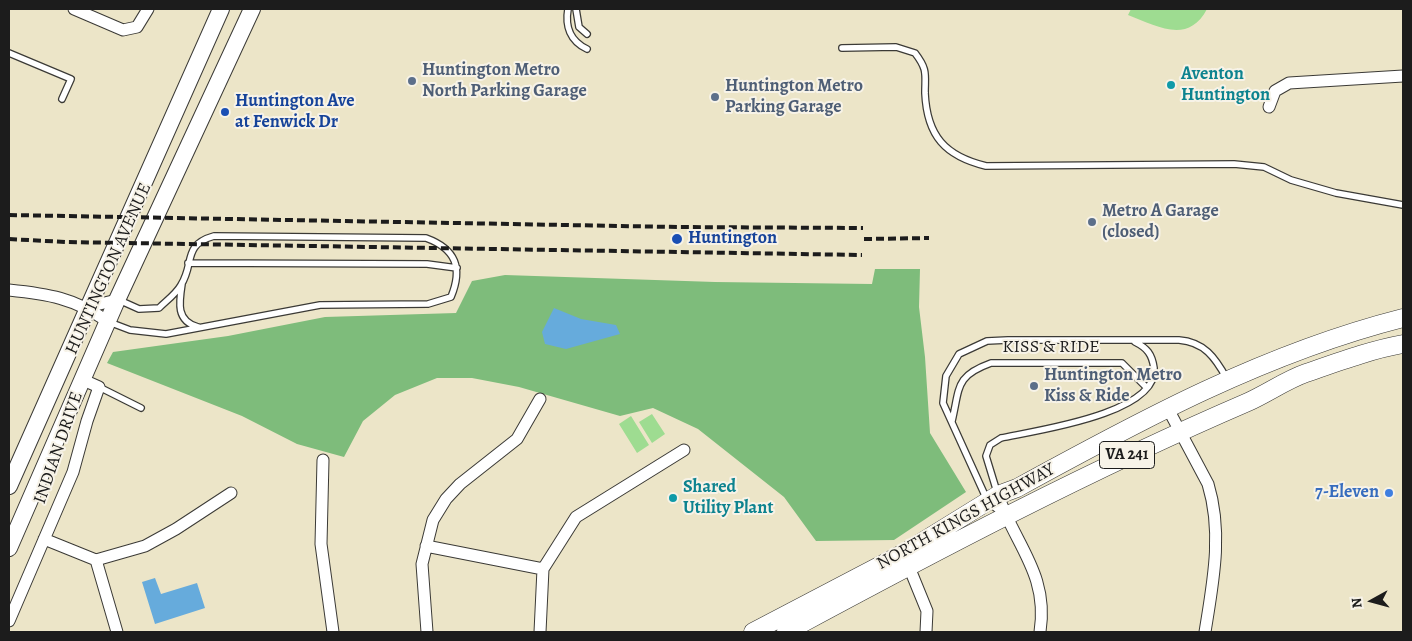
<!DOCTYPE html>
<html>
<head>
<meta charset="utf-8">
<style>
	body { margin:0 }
	#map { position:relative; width:1412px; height:641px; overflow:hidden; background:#ece5c8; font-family:Alegreya,serif }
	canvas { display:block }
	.frame { position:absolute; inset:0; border:10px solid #1c1c1c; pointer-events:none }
	.north { position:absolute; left:1347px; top:576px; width:50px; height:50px; -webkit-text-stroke:4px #f7f3e8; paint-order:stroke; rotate:263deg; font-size:14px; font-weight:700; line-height:20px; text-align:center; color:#1c1c1c }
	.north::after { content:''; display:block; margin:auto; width:18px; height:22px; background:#1c1c1c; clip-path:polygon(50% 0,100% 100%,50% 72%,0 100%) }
</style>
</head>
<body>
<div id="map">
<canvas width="1412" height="641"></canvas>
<div class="frame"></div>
<div class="north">N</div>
</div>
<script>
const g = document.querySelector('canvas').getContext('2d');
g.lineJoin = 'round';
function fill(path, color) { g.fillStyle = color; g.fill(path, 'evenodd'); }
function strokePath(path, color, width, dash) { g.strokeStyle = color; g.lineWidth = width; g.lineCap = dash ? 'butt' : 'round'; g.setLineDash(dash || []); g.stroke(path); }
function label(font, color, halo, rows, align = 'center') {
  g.font = font + ' Alegreya,serif'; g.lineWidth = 4; g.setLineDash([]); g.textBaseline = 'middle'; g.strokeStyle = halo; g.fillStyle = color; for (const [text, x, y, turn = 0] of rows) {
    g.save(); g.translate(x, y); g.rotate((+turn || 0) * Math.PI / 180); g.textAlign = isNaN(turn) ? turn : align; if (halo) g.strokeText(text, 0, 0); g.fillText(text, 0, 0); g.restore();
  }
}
const green = new Path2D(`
	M1131,9H1207C1188,45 1157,26 1128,15Z
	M652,414L665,434L652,443L639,422Z
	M631,416L649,445L637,453L619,424Z`);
const forest = new Path2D(`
	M875,269H920L919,307L925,357L930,433L966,492L894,540L816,541L784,497L698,429L653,408L620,416L519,387L472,378H437L395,395L363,421L344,457L297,444L242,416L107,363L113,352L228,336L325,317L456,313L472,281L505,275L715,282L872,284Z`);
const water = new Path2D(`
	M554,308L581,319L616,325L620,334L566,349L545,344L542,332Z
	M155,578L161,594L197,583L205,608L155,624L142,582Z`);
const lane = new Path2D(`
	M568,9C565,26 570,41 587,49
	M576,9L579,27L587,34
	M842,48L896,47L915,53C928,70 925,74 925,93C927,136 945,156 986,166L1234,164L1264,167L1291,180L1336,193L1403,205
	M9,53L71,79L62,99
	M188,263L427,264L457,268
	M182,284C179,303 176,321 198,327
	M109,322L130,330L166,334L320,305L428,304L451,297C463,268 456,249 426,238L214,236C182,245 195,263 181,285C176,294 166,301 159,308L139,309L119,300
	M99,387L141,408
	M952,421C960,387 955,376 991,363H1122L1147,388
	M997,492L986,456L990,445L1001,438C1033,431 1159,414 1154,368C1152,354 1147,348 1135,342
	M1004,515L988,502L943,403L946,376L959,354L987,341L1008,340H1179C1204,342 1215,357 1227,379`);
const street = new Path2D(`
	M74,9L123,30L137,27L148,9
	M1269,107L1275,91L1289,83L1403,76
	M9,290C48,294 74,298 107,321
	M87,307L117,300
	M1167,407L1208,484C1223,533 1213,582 1205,632
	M323,460L321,544L333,632
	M998,495C1015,545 1049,574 1040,632
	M44,539L96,560L117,632
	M426,546L543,569
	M96,560L145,546L176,529L231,493
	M907,562L927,611L926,632
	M9,621L73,472L87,421L99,387L81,379
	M427,632L422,564L433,520L446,499L460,484L517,439L540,399
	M540,632L543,569L576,517L684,450`);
const secondary = new Path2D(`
	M9,486L221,9
	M9,548L117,300L252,9`);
const primary = new Path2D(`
	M753,632L904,553L998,495L1017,488C1141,420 1265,353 1403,318
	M786,632C938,550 1090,470 1248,402C1268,393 1286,380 1306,373C1338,362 1370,350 1403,344`);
const rail = new Path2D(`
	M9,215L677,227L863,228
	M9,239L65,242L862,255
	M864,239L929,238`);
const markers = [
	[412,81,5,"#5c6f8a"],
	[1171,85,5,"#0f9aa8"],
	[715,97,5,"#5c6f8a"],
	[225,112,5,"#1a4fb4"],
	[1092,222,5,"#5c6f8a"],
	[677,239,6,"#1a4fb4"],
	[1034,386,5,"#5c6f8a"],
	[1389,493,5,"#3f7fe0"],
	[673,498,5,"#0f9aa8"]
];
const shields = [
	[1127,455,55]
];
const shieldNames = [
	["VA 241",1127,455]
];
const serviceNames = [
	["Huntington Metro",422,71],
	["North Parking Garage",422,92],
	["Huntington Metro",725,87],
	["Parking Garage",725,108],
	["Metro A Garage",1102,212],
	["(closed)",1102,233],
	["Huntington Metro",1044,376],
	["Kiss & Ride",1044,397]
];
const cultureNames = [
	["Aventon",1181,75],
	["Huntington",1181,96],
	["Shared",683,488],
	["Utility Plant",683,509]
];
const transitNames = [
	["Huntington Ave",235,102],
	["at Fenwick Dr",235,123],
	["Huntington",688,239]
];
const streetNames = [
	["HUNTINGTON AVENUE",109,269,-66],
	["KISS & RIDE",1051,348],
	["INDIAN DRIVE",59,448,-71],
	["NORTH KINGS HIGHWAY",966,517,-29]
];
const shopNames = [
	["7-Eleven",1379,493]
];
fill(green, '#9edc91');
fill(forest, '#7ebc7b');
fill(water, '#66abdc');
strokePath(lane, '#3b3a36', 8);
strokePath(street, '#3b3a36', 13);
strokePath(secondary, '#3b3a36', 18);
strokePath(primary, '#3b3a36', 19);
strokePath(lane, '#fff', 5.5);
strokePath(street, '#fff', 11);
strokePath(secondary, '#fff', 16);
strokePath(primary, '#fff', 18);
strokePath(rail, '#1c1c1c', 4, [8, 4]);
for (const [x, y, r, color] of markers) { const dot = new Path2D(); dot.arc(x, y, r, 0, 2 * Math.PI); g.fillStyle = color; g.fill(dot); strokePath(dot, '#f7f3e8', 2); }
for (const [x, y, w] of shields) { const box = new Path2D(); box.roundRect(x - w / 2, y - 13.5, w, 27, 4); g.fillStyle = '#f7f3e8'; g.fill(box); strokePath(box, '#1c1c1c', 1); }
label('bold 16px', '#1c1c1c', null, shieldNames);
label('bold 18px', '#4e5e75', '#f7f3e8', serviceNames, 'left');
label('bold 18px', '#0d838f', '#f7f3e8', cultureNames, 'left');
label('bold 18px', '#164399', '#f7f3e8', transitNames, 'left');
label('18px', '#1c1c1c', '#f7f3e8', streetNames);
label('bold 18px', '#366cbe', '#f7f3e8', shopNames, 'right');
</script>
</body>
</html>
